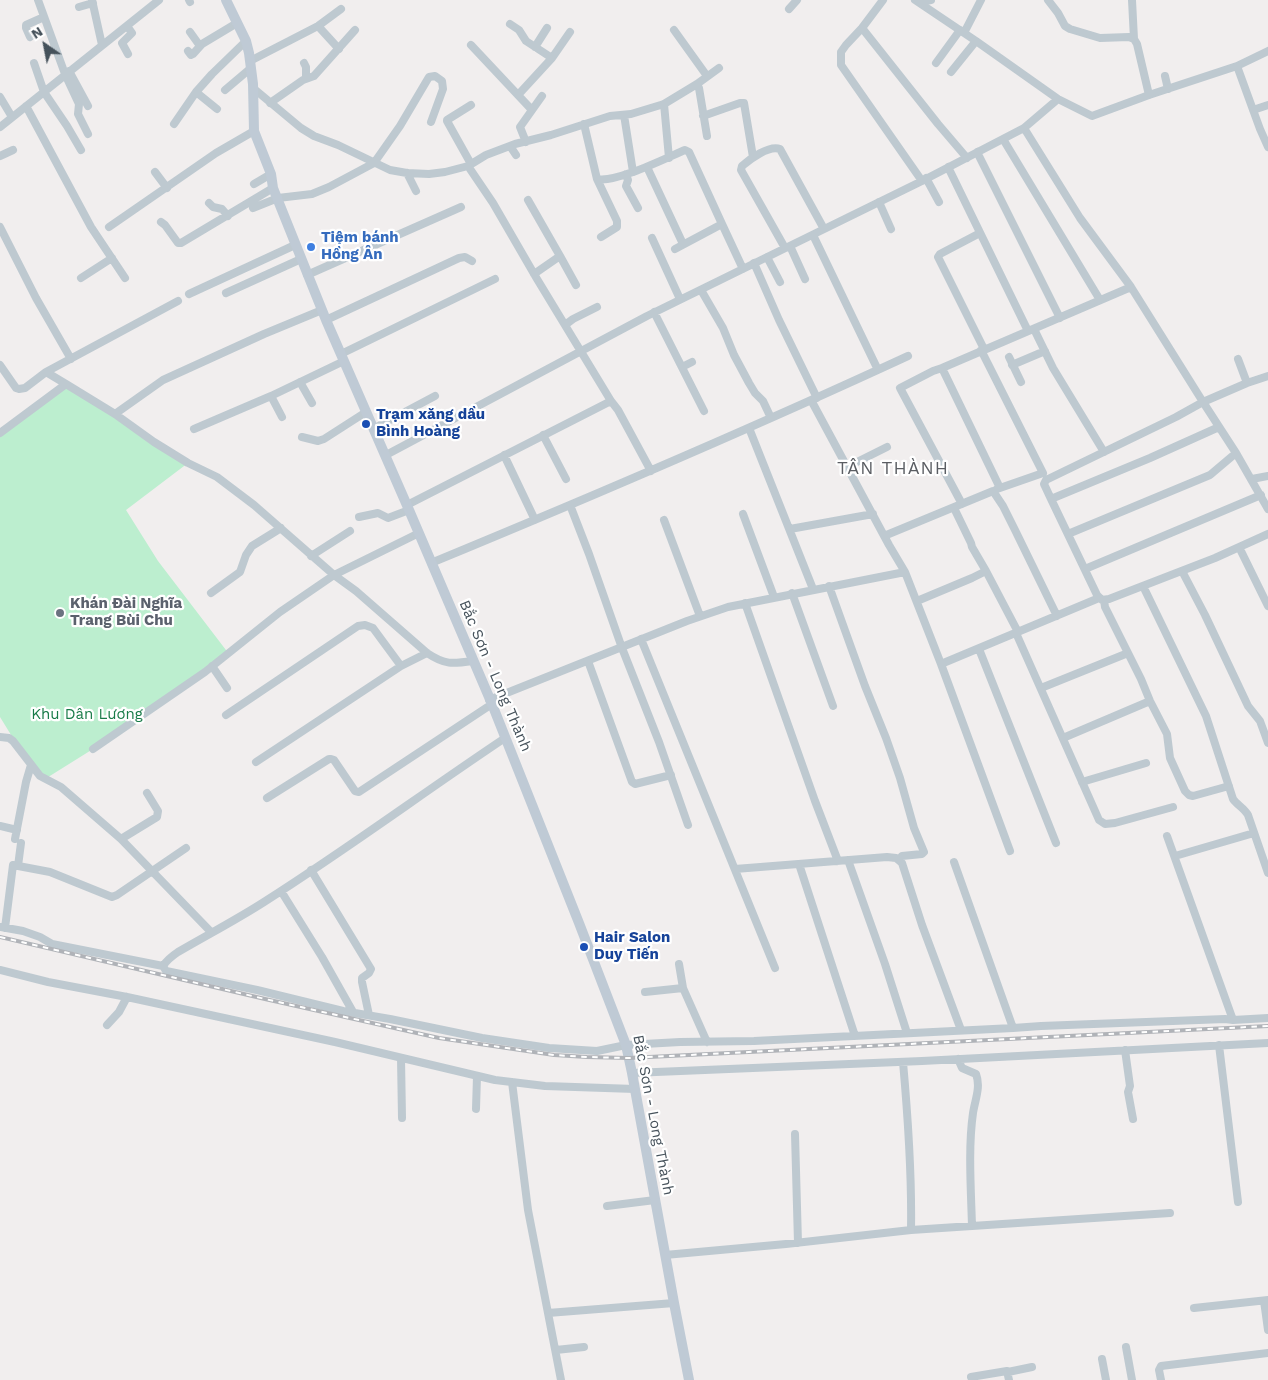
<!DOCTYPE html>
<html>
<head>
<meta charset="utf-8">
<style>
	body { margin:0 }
	#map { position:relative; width:1268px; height:1380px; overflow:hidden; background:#f1eeee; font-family:"Work Sans",sans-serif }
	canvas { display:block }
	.north { position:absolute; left:20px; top:20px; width:50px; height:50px; -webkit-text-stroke:4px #fff; paint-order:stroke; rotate:327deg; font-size:14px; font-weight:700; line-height:20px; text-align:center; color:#46525b }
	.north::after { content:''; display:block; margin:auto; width:18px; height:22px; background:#46525b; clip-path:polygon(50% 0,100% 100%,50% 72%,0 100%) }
</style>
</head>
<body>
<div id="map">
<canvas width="1268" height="1380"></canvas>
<div class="north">N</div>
</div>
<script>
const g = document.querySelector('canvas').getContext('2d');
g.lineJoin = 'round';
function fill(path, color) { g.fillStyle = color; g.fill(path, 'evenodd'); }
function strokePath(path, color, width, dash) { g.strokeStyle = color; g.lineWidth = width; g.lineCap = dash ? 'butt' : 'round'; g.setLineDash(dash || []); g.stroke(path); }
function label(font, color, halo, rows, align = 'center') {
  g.font = font + ' "Work Sans",sans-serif'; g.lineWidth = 4.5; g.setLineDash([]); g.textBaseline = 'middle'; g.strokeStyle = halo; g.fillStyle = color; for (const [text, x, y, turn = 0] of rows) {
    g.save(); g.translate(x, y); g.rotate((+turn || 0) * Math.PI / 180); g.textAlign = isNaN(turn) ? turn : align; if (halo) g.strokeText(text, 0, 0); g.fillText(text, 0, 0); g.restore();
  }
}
const green = new Path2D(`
	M66,384L188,463L126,510L158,561L229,654L93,749L45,779L16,743L0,717V433Z`);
const minor = new Path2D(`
	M38,0L65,74L79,104L78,114L88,134
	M92,0L102,45
	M189,0L190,2
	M883,0L862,28L846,45L841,52V65L922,181
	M915,0L976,41L1058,99L1092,116L1149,95L1237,66L1268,51
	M1048,0L1058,13L1065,26L1070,29L1100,38L1129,37L1134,39L1137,44L1149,95
	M1132,0L1134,39
	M921,4L926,1L931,0
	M79,7L93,3
	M789,9L797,0
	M510,24L519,30L526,41L552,58
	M127,26L132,33L122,43L128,54
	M318,26L339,49
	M862,28L938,124L967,158
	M674,30L707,76
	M190,32L200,46
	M964,33L981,0
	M30,37L26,28V25L44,17
	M471,45L532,110
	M535,47L547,28
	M188,51L191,55L193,54L202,44L237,23
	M250,61L318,26L341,9
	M34,63L44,92L67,126L81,150
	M304,63L306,67V78
	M936,63L960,30
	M1237,66L1260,129L1268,147
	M69,71L88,106
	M951,72L976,41
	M1165,76L1168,89
	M697,84L699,88L707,136
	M253,88L301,128L314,136L338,145L390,170L407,173L429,174L445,172L468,166
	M225,90L251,68
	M196,92L217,109
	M518,95L552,58L570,32
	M0,97L12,117
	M270,103L303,80L314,76L355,30
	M664,104L669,158
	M471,105L447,120V121L471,164
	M26,106L91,227L125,278
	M1253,110L1268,105
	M624,115L633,172
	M703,116L740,103H744L753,157
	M174,124L196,92L212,74L246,41
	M584,124L597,179C616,183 666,158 685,150L689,152L722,224L675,249
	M0,127L159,0
	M1024,128L1080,218L1131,287L1203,402L1176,417L1046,480L1044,484L1051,499
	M1003,139L1100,300
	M526,142L520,127L542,96
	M510,146L516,155
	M977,152L1060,318
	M0,156L13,150
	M647,167L683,244
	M948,167L1028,331
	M155,172L167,188
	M407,173L416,191
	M626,174L628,180L626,186L638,208
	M926,178L939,202
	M597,179L617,221V227L601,237
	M254,184L271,174
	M528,200L560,256L534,274
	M879,202L891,229
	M209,203L213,207L222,209L228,216
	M253,208L278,198L312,194L329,187L374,163L400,126L426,82L429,77L435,76L442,81L443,89L431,122
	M161,222L165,225L178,243H181L273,188
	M722,224L743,269
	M0,227L36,298L71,359
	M109,227L216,153L254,131
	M980,233L940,254L938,257L984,349
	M813,235L878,370
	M652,238L680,299
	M790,246L805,279
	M785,248L741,170L742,166C750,159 769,145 780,149L824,229
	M560,256L576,285
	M767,257L780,282
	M754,263L779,320L817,398
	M307,275L461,207
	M81,278L112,258
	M701,290L723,328L734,355L749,383L755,393L763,401L771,418
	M226,293L301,259
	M189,294L295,245
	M654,312L704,411
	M326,320L459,258L465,257L472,261
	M565,325L573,319L597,307
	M1034,329L1053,368L1104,452
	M981,350L1043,473L997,489
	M341,354L495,279
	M1009,357L1021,382
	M1238,359L1247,383
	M0,365L16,388L19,389L25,388L46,372L66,384
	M1012,365L1045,351
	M682,367L692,362
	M942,368L933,371L900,388L962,504
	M46,372L178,301
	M300,382L312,403
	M271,396L282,417
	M811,400L889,545L905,572
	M611,401L618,410L651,471
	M115,414L163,380L264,334L322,310
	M1219,427L1150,458L1051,499L1097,595L1102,600L1109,599L1215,558L1268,534
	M749,428L813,589
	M194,429L271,396L344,361
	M373,429L435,396
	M0,433L66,384L115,414L154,442L188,463L217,477L254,505L334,575L356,591L427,653C445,665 452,664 473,661
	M543,435L566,479
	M302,437L318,441L324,439L366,412
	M1236,453L1268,509
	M386,455L647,316L922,181L1024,128L1058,99
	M504,455L535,520
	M847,467L887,447
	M1252,479L1268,476
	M1000,488L942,368L1131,287
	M407,505L611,401L537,279L493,203L468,166L486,155L515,144L551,135L610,116L631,114L664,104L697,84L719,68
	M570,505L589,554L622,648L659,742L688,825
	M743,514L774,597
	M359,517L378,513L388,518L409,510
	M664,520L700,616
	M790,529L873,514
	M1068,534L1210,475L1236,453L1203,402L1247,383L1268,376
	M884,536L993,491L1003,506L1015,530L1057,616
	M1239,547L1268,606
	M311,556L350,531
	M431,563C591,497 750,429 908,356
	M1085,569L1261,495
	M986,571L1018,632
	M1182,571L1205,615L1248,706L1260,721L1268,743
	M829,586L865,686L886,738L900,778L914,828L924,852L922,854L902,856L899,860
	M1143,586L1206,716L1233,799C1237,805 1244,808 1248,815L1268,873
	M211,593L240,572L246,555L252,546L281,528
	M792,593L833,706
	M1104,600L1105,607L1141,679L1150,701L1167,734L1170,758L1185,791L1189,795L1193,796L1229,786
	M917,601L972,578L986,571L972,547L971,543L954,508
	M745,603L815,801L838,861
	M1016,633L1099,820L1105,824L1115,823L1173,807
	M641,639L775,968
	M979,649L1056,843
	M588,661L632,782L635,784L671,775
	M941,664L1010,851
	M212,666L227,688
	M1041,688L1128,653
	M489,700L687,621L728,607L905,572L941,664L1099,598
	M226,715L358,626L365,625L373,628L401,666
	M0,737L9,738L13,741L40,776L61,787L121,839L211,932
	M505,738C424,792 346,850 264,902C236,920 207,935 178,952C172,956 167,960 163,966L166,971L171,972L257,990L343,1011L390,1019L482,1038L549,1048L597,1051L626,1045L680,1042L754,1041L1013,1028L1041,1026L1225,1019L1233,1020L1268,1018
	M1063,738L1150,701
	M93,749L205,672L280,612L334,575L419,533
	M256,762L401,666L427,653
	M1082,782L1146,763
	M267,798L329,759H331L334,760L355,791L359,792L492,704
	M0,826L17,830
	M1167,836L1233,1020
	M15,839L26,782L31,765
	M121,839L157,817L158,811L147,793
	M1175,856L1254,833
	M848,860L885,964L907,1033
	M954,862L1013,1028
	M799,864L855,1036
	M18,866L21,843
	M735,869L887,857L896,858L902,863L922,925L961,1030
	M311,870L371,969L369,973L362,978V982L369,1015
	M281,891L322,957L353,1012
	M1,927L23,931L40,937L52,944L163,966
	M5,928L13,865L50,872L112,897L117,895L186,848
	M679,964L683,988L707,1042
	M0,970L48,982L127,997L335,1042L495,1080L545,1086L635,1089
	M645,992L683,988
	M107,1025L119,1012L127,997
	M1219,1045L1238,1202
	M1125,1050L1130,1086L1128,1092L1133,1119
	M401,1058L402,1118
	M958,1059L962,1068L976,1074C981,1087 975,1100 973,1113C968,1148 971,1190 972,1226
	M903,1062C908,1118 912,1174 911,1230
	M632,1073L922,1061L1268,1043
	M512,1082L528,1210L561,1380
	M476,1109L477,1076
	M795,1134L798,1243
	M607,1206L655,1200
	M665,1255L786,1244L911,1230L1170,1213
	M1264,1301L1268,1330
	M1194,1308L1268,1300
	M548,1313L674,1303
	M1126,1347L1132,1380
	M556,1350L584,1347
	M1102,1359L1106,1380
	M1008,1372L1032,1367
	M971,1377L1007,1371L1009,1380
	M1161,1380L1159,1370L1161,1366L1268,1353`);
const secondary = new Path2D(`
	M226,0L246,41L249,53L253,84L254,131L271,174L273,188L326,320L409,510L492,704L579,923L626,1045L632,1073L674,1303L689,1380`);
const rail = new Path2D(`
	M0,937L265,999L439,1038L554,1055L587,1057L629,1058L1268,1026`);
const markers = [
	[311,247,5,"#3f7fe0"],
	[366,424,5,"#1a4fb4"],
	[60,613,5,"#6b7280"],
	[584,947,5,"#1a4fb4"]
];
const shopNames = [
	["Tiệm bánh",321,238],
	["Hồng Ân",321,255]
];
const transitNames = [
	["Trạm xăng dầu",376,415],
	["Bình Hoàng",376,432],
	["Hair Salon",594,938],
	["Duy Tiến",594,955]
];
const worshipNames = [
	["Khán Đài Nghĩa",70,604],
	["Trang Bùi Chu",70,621]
];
const streetNames = [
	["Bắc Sơn - Long Thành",495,676,67],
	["Bắc Sơn - Long Thành",653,1115,79]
];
const parkNames = [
	["Khu Dân Lương",87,715]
];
const quarterNames = [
	["TÂN THÀNH",893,469]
];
fill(green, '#bceecf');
strokePath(minor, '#bec9d0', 8);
strokePath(secondary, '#bfcad5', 10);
strokePath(rail, '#b0b3b8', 4);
strokePath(rail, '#fff', 2, [5.5]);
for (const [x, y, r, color] of markers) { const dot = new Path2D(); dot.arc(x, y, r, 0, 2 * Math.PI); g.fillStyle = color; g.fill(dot); strokePath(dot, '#fff', 2); }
label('bold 15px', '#366cbe', '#fff', shopNames, 'left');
label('bold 15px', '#164399', '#fff', transitNames, 'left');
label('bold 15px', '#5b616d', '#fff', worshipNames, 'left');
label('15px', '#46525b', '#fff', streetNames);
label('15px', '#187b48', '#fff', parkNames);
g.letterSpacing = '1px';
label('18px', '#5b5e63', '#fff', quarterNames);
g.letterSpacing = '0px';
</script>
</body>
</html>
